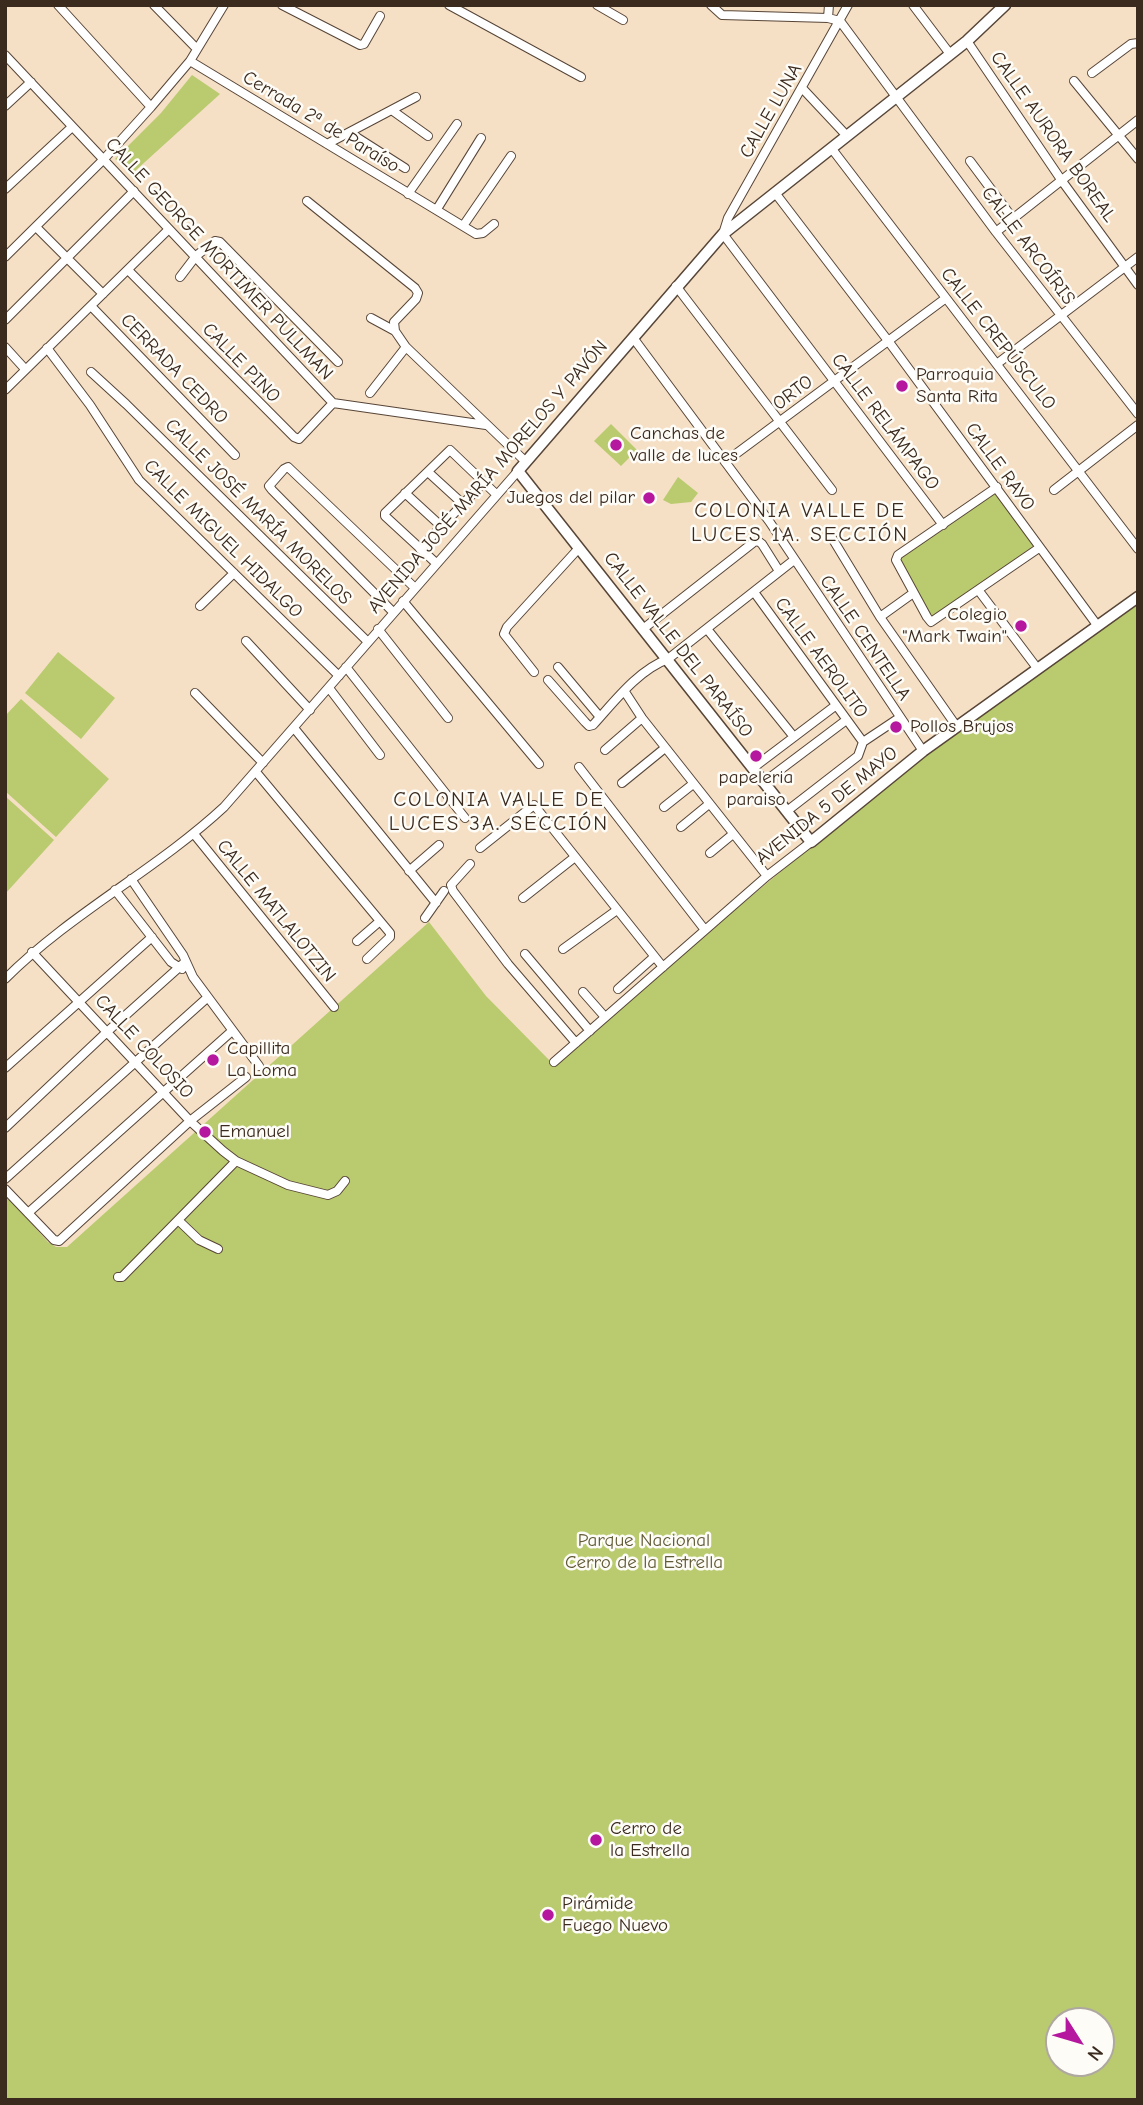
<!DOCTYPE html>
<html>
<head>
<meta charset="utf-8">
<style>
	body { margin:0 }
	#map { position:relative; width:1143px; height:2105px; overflow:hidden; background:#f5dfc5; font-family:"Comic Neue",sans-serif }
	canvas { display:block }
	.frame { position:absolute; inset:0; border:7px solid #3b2a1e; pointer-events:none }
	.north { position:absolute; left:1045px; top:2007px; width:70px; height:70px; box-sizing:border-box; background:#fdfcf7; border:2px solid #afa8a0; border-radius:50%; rotate:127deg; font-size:19px; font-weight:700; line-height:28px; text-align:center; color:#3b2a1e }
	.north::after { content:''; display:block; margin:auto; width:24px; height:32px; background:#b5179e; clip-path:polygon(50% 0,100% 100%,50% 72%,0 100%) }
</style>
</head>
<body>
<div id="map">
<canvas width="1143" height="2105"></canvas>
<div class="frame"></div>
<div class="north">N</div>
</div>
<script>
const g = document.querySelector('canvas').getContext('2d');
g.lineJoin = 'round';
function fill(path, color) { g.fillStyle = color; g.fill(path, 'evenodd'); }
function strokePath(path, color, width, dash) { g.strokeStyle = color; g.lineWidth = width; g.lineCap = dash ? 'butt' : 'round'; g.setLineDash(dash || []); g.stroke(path); }
function label(font, color, halo, rows, align = 'center') {
  g.font = font + ' "Comic Neue",sans-serif'; g.lineWidth = 5; g.setLineDash([]); g.textBaseline = 'middle'; g.strokeStyle = halo; g.fillStyle = color; for (const [text, x, y, turn = 0] of rows) {
    g.save(); g.translate(x, y); g.rotate((+turn || 0) * Math.PI / 180); g.textAlign = isNaN(turn) ? turn : align; if (halo) g.strokeText(text, 0, 0); g.fillText(text, 0, 0); g.restore();
  }
}
const green = new Path2D(`
	M192,75L220,94L135,171L115,159L161,113Z
	M611,424L637,450L621,466L594,441Z
	M678,477L698,493L691,502L671,504L663,500Z
	M996,492L1035,545L932,619L898,560Z
	M1138,602V2100H5V1194L48,1242L56,1247H67L429,922L486,996L554,1065L664,969L924,752ZM1059,2021H1101V2063H1059Z
	M58,652L115,698L81,739L25,693Z
	M21,699L109,779L56,837L5,791V716Z
	M5,796L54,840L5,894Z`);
const street = new Path2D(`
	M58,5L151,107
	M154,5L197,49
	M282,5L360,45L364,44L380,16
	M449,5L581,77
	M597,5L623,20
	M711,5L722,15L828,18L840,21L996,232L1138,414
	M848,5L728,218L723,234L943,525
	M913,5L950,54
	M828,18L829,5
	M967,41L1062,181L1138,285
	M5,55L333,403L486,425
	M190,61L476,234L483,233L494,224
	M1092,73L1131,44L1138,43
	M1074,81L1138,159
	M802,88L847,136
	M5,106L31,82
	M393,111L428,136
	M350,133L405,168
	M327,144L416,97
	M832,149L1138,549
	M970,161L1014,220
	M5,189L72,127
	M408,194L457,124
	M776,194L889,342L1097,625
	M307,201L415,288L418,293L416,299L394,322L395,331
	M437,209L481,138
	M463,226L511,156
	M36,227L103,294
	M996,232L1138,120
	M5,257L104,159L151,107L190,61L224,5
	M128,270L294,437L299,439L333,403
	M180,277L196,256L215,241L220,242L338,362
	M676,286L832,490
	M91,306L235,455
	M371,318L395,331L406,347L525,461
	M5,320L134,191
	M634,339L769,521L923,751
	M5,347L25,369
	M47,348L90,405L139,480L339,676
	M998,363L1138,257
	M91,372L126,404L368,642
	M5,390L169,229
	M370,393L406,347
	M725,462L946,298
	M428,472L463,504
	M997,487L898,555L896,560L927,617L931,622L1039,548
	M1054,490L1138,425
	M405,493L442,527
	M829,533L880,617L957,727
	M420,549L483,483
	M436,563L385,516V513L450,450L497,495
	M979,591L1037,668
	M754,592L863,742
	M403,601L539,764
	M200,606L234,573
	M393,612L272,490L269,486L284,469L288,467L414,587
	M880,617L912,594
	M378,629L448,718
	M643,629L754,542L758,541L762,544L779,571
	M707,629L794,737
	M246,641L310,710
	M346,667L465,818
	M558,667L600,717
	M534,672L504,634L507,627L579,548
	M548,680L585,722L589,726L593,725C614,702 638,670 668,659L794,560
	M329,688L380,755
	M625,692L642,718L767,876
	M195,693L263,763
	M294,728L436,903
	M605,750L642,718
	M579,767L705,930
	M753,768L835,706
	M256,772L390,933V937L367,959
	M764,782L845,721
	M622,783L665,748
	M664,807L693,784
	M787,811L858,756L863,742L899,718
	M681,827L709,804
	M194,834L334,1007
	M480,848L534,805L663,967
	M710,853L733,834
	M470,864L451,885L453,891L508,964L576,1043
	M409,871L439,845
	M131,879L183,955L193,977L259,1066
	M115,890L171,962L182,969
	M523,898L575,857
	M425,918L444,891
	M357,941L380,921
	M563,949L617,910
	M32,952L190,1121L223,1151L236,1161L288,1185L328,1195L337,1191L345,1181
	M525,954L590,1031
	M5,979C71,913 156,870 224,807L518,471
	M618,989L654,957
	M583,992L605,1017
	M554,1062L767,876L811,842
	M5,1068L152,937
	M5,1128L108,1031L185,962
	M5,1179L208,997
	M5,1189L54,1240L59,1241L190,1121L246,1077
	M28,1213L232,1031
	M178,1220L199,1240L218,1249
	M118,1277H122L236,1161`);
const secondary = new Path2D(`
	M1005,5L967,41L723,234L518,471L811,842L923,751L1138,597`);
const markers = [
	[902,386,7,"#b5179e"],
	[616,445,7,"#b5179e"],
	[649,498,7,"#b5179e"],
	[1021,626,7,"#b5179e"],
	[896,727,7,"#b5179e"],
	[756,756,7,"#b5179e"],
	[213,1060,7,"#b5179e"],
	[205,1132,7,"#b5179e"],
	[596,1840,7,"#b5179e"],
	[548,1915,7,"#b5179e"]
];
const streetNames = [
	["CALLE LUNA",771,111,-60],
	["Cerrada 2ª de Paraíso",321,122,31],
	["CALLE AURORA BOREAL",1053,137,55],
	["CALLE ARCOÍRIS",1028,246,53],
	["CALLE GEORGE MORTIMER PULLMAN",219,259,47],
	["CALLE CREPÚSCULO",998,339,52],
	["CALLE PINO",241,363,46],
	["CERRADA CEDRO",174,369,46],
	["ORTO",793,393,-37],
	["CALLE RELÁMPAGO",885,422,53],
	["CALLE RAYO",1000,467,54],
	["AVENIDA JOSÉ MARÍA MORELOS Y PAVÓN",488,477,-49],
	["CALLE JOSÉ MARÍA MORELOS",258,512,45],
	["CALLE MIGUEL HIDALGO",223,539,45],
	["CALLE CENTELLA",865,638,56],
	["CALLE VALLE DEL PARAÍSO",678,645,52],
	["CALLE AEROLITO",821,658,54],
	["AVENIDA 5 DE MAYO",827,806,-39],
	["CALLE MATLALOTZIN",276,911,51],
	["CALLE COLOSIO",144,1047,47]
];
const poiNames = [
	["Parroquia",916,375],
	["Santa Rita",916,397],
	["Canchas de",630,434],
	["valle de luces",630,456],
	["Juegos del pilar",635,498,"right"],
	["Colegio",1007,615,"right"],
	["\"Mark Twain\"",1007,637,"right"],
	["Pollos Brujos",910,727],
	["papeleria",756,778,"center"],
	["paraiso",756,800,"center"],
	["Capillita",227,1049],
	["La Loma",227,1071],
	["Emanuel",219,1132],
	["Cerro de",610,1829],
	["la Estrella",610,1851],
	["Pirámide",562,1904],
	["Fuego Nuevo",562,1926]
];
const parkNames = [
	["Parque Nacional",644,1541],
	["Cerro de la Estrella",644,1563]
];
const neighbourhoodNames = [
	["COLONIA VALLE DE",800,511],
	["LUCES 1A. SECCIÓN",800,535],
	["COLONIA VALLE DE",499,800],
	["LUCES 3A. SECCIÓN",499,824]
];
fill(green, '#b9cb6e');
strokePath(street, '#574537', 10);
strokePath(secondary, '#574537', 13);
strokePath(street, '#fff', 8);
strokePath(secondary, '#fff', 10);
for (const [x, y, r, color] of markers) { const dot = new Path2D(); dot.arc(x, y, r, 0, 2 * Math.PI); g.fillStyle = color; g.fill(dot); strokePath(dot, '#fdfcf7', 2.5); }
label('19px', '#3b2a1e', '#fdfcf7', streetNames);
label('19px', '#3b2a1e', '#fdfcf7', poiNames, 'left');
label('19px', '#615a36', '#fdfcf7', parkNames);
g.letterSpacing = '2px';
label('21px', '#3b2a1e', '#fdfcf7', neighbourhoodNames);
g.letterSpacing = '0px';
</script>
</body>
</html>
